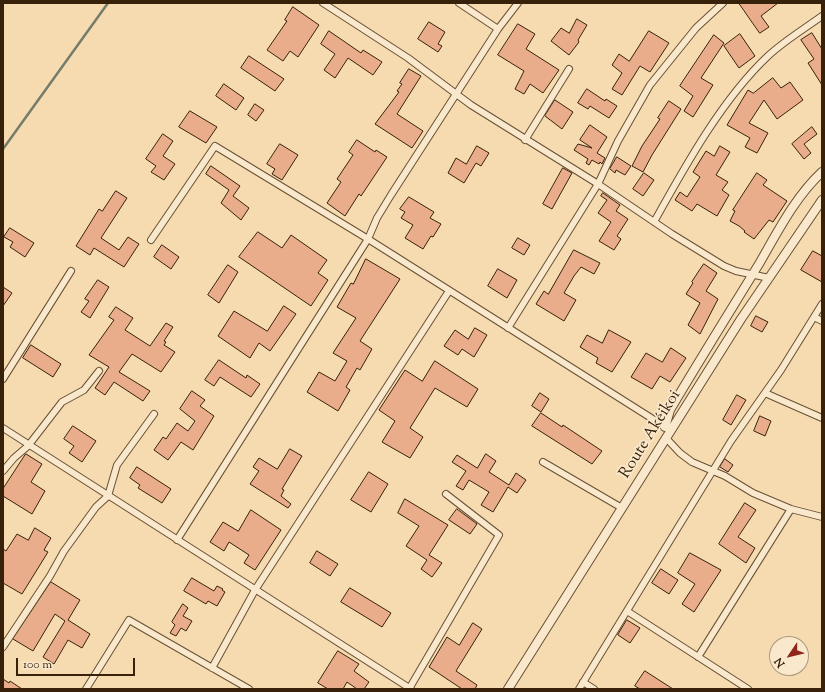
<!DOCTYPE html>
<html>
<head>
<meta charset="utf-8">
<style>
	body { margin:0 }
	#map { position:relative; width:825px; height:692px; overflow:hidden; background:#f7dbb0; font-family:"Sorts Mill Goudy",serif }
	canvas { display:block }
	.frame { position:absolute; inset:0; border:4px solid #37210a; pointer-events:none }
	.north { position:absolute; left:769px; top:636px; width:40px; height:40px; box-sizing:border-box; background:#fae8cc; border:1px solid #ac987e; border-radius:50%; rotate:235deg; font-size:11px; font-weight:700; line-height:16px; text-align:center; color:#37210a }
	.north::after { content:''; display:block; margin:auto; width:14px; height:18px; background:#8f2418; clip-path:polygon(50% 0,100% 100%,50% 72%,0 100%) }
	.scale { position:absolute; left:16px; top:658px; width:119px; height:18px; box-sizing:border-box; border:2px solid #37210a; border-top:0; padding-left:5px; font-size:12px; line-height:14px; white-space:nowrap; color:#37210a; -webkit-text-stroke:3px #fae8cc; paint-order:stroke }
</style>
</head>
<body>
<div id="map">
<canvas width="825" height="692"></canvas>
<div class="frame"></div>
<div class="north">N</div>
<div class="scale">100 m</div>
</div>
<script>
const g = document.querySelector('canvas').getContext('2d');
g.lineJoin = 'round';
function strokePath(path, color, width, dash) { g.strokeStyle = color; g.lineWidth = width; g.lineCap = dash ? 'butt' : 'round'; g.setLineDash(dash || []); g.stroke(path); }
function fill(path, color) { g.fillStyle = color; g.fill(path, 'evenodd'); }
function label(font, color, halo, rows, align = 'center') {
  g.font = font + ' "Sorts Mill Goudy",serif'; g.lineWidth = 3.5; g.setLineDash([]); g.textBaseline = 'middle'; g.strokeStyle = halo; g.fillStyle = color; for (const [text, x, y, turn = 0] of rows) {
    g.save(); g.translate(x, y); g.rotate((+turn || 0) * Math.PI / 180); g.textAlign = isNaN(turn) ? turn : align; if (halo) g.strokeText(text, 0, 0); g.fillText(text, 0, 0); g.restore();
  }
}
const stream = new Path2D(`
	M3,149L108,3`);
const building = new Path2D(`
	M739,3H778L761,16L769,27L760,33Z
	M293,7L319,25L298,57L290,51L283,61L267,50L287,21L285,20Z
	M577,19L587,25L578,40L579,42L569,55L551,41L561,28L569,33Z
	M429,22L445,32L438,44L442,46L438,52L418,39Z
	M518,24L535,34L526,49L559,70L543,93L530,84L524,94L515,89L524,71L498,55Z
	M329,31L361,53L363,50L382,62L373,75L348,58L335,78L324,70L335,54L321,44Z
	M649,31L669,43L650,72L640,66L622,95L612,89L622,73L612,65L619,54L629,61Z
	M812,33L822,49V85L808,63L814,59L801,40Z
	M740,34L755,56L739,68L724,46Z
	M714,35L724,43L701,78L713,85L693,117L684,111L693,96L680,86Z
	M249,56L284,79L275,91L241,68Z
	M409,69L421,76L397,114L423,131L412,148L375,124L399,92L397,91L402,84L400,83Z
	M773,78L781,88L790,82L803,100L777,119L764,100L749,123L768,133L757,153L745,147L750,138L727,125L748,90L753,93Z
	M224,84L244,98L236,110L216,96Z
	M587,89L605,101L606,99L617,106L609,118L590,106L588,109L578,103Z
	M555,100L573,112L562,129L545,116Z
	M669,101L681,109L652,155L643,172L632,166L642,146L660,119L658,118Z
	M255,104L264,110L256,121L248,115Z
	M190,111L217,127L206,143L179,127Z
	M590,125L607,137L597,153L605,158L602,164L600,162L599,164L592,160L589,165L586,163L588,159L574,150L578,144L592,148L580,140Z
	M812,127L817,134L804,144L811,153L804,159L792,144Z
	M163,134L173,141L163,156L175,164L164,180L151,172L156,166L146,159Z
	M357,140L375,152L376,150L387,157L361,196L359,194L345,216L327,203L341,182L337,179L353,155L349,152Z
	M280,144L298,155L282,180L272,174L275,169L267,164Z
	M477,146L489,153L481,166L476,163L464,183L448,173L456,158L466,164Z
	M720,146L730,152L716,175L728,182L722,190L729,195L717,216L697,204L692,211L675,200L680,192L687,197L700,177L693,172L706,151L714,156Z
	M617,157L631,166L625,175L616,170L615,173L610,169Z
	M211,166L240,186L233,196L249,208L241,220L221,203L229,190L206,174Z
	M563,168L572,173L552,209L543,204Z
	M644,173L654,180L643,196L633,189Z
	M757,173L767,180L763,185L787,201L773,222L769,220L754,239L744,232L745,231L739,226L730,221L735,211L733,210Z
	M116,191L127,198L101,238L119,250L128,237L139,244L124,267L94,248L90,255L76,246L99,209L102,211Z
	M603,193L620,205L616,211L628,219L617,236L621,239L614,250L599,241L611,222L598,213L607,200L601,196Z
	M409,197L434,212L430,218L441,224L433,237L431,236L423,249L405,238L413,225L401,218L405,212L400,209Z
	M10,228L34,243L25,257L10,247L13,242L4,237Z
	M258,232L282,248L291,235L327,260L318,273L328,280L311,306L239,257Z
	M518,238L530,245L524,255L512,248Z
	M162,245L179,257L171,269L154,257Z
	M574,250L600,263L594,274L581,267L574,276L564,293L576,300L564,321L536,304L544,291L548,294Z
	M813,251L822,256V282L801,270Z
	M366,259L400,279L360,341L372,349L360,370L357,368L346,387L350,390L338,411L307,392L319,372L335,381L347,361L333,353L356,318L337,307L351,283L353,284Z
	M704,264L717,273L706,291L718,299L700,334L688,325L700,303L686,294L693,283L692,282Z
	M228,265L238,272L219,303L208,295Z
	M498,269L517,280L507,298L488,286Z
	M98,280L109,287L90,318L81,312L89,301L85,299Z
	M3,287L12,293L3,306Z
	M284,306L296,314L270,351L259,343L250,358L218,336L234,311L267,331Z
	M116,307L133,318L125,330L150,346L166,323L173,327L164,341L166,342L164,345L175,352L161,372L132,354L119,372L150,391L143,401L114,382L105,395L95,388L109,367L89,355L114,320L109,317Z
	M756,316L768,322L762,332L751,326Z
	M475,328L487,335L474,357L462,349L458,355L444,346L455,330L468,339Z
	M609,330L631,342L612,372L596,363L598,358L580,347L587,335L602,343Z
	M31,345L61,364L53,377L23,358Z
	M671,348L686,358L670,382L660,376L652,389L631,377L646,353L662,362Z
	M219,360L246,378L247,375L260,384L251,397L220,377L214,386L205,380Z
	M435,361L478,389L467,407L435,388L410,428L423,437L410,458L382,442L395,421L379,410L405,370L422,381Z
	M192,391L205,400L200,406L214,416L193,450L181,442L168,460L154,450L163,437L166,439L177,423L188,431L195,421L180,409Z
	M540,393L549,399L541,412L532,406Z
	M737,395L746,400L731,425L723,420Z
	M541,413L562,427L563,425L602,451L592,464L532,426Z
	M760,416L771,421L765,436L754,431Z
	M73,426L96,441L82,462L69,453L74,446L64,439Z
	M290,449L302,456L282,489L284,490L281,496L291,504L288,508L250,484L259,471L253,467L259,458L277,469Z
	M26,454L42,464L31,482L45,491L32,514L3,496V489Z
	M486,454L496,461L489,472L509,485L516,473L526,480L517,493L508,487L493,512L481,505L489,492L469,480L463,490L456,486L466,471L452,462L457,455L477,468Z
	M725,459L733,465L728,472L720,467Z
	M137,467L171,489L162,503L138,488L140,485L130,478Z
	M369,472L388,484L371,512L351,500Z
	M405,499L448,525L429,555L442,563L432,577L421,569L427,560L406,546L419,526L398,513Z
	M745,503L756,510L738,537L755,548L746,563L719,544Z
	M457,509L477,524L470,534L449,520Z
	M251,510L281,530L255,570L244,563L249,555L229,542L224,551L210,542L223,522L238,531Z
	M35,528L51,538L44,550L48,552L22,594L3,583V549L6,551L17,534L28,540Z
	M317,551L338,564L330,576L310,563Z
	M690,553L721,570L694,612L682,604L695,584L678,573Z
	M661,569L678,580L669,594L652,583Z
	M192,578L214,591L217,586L223,589L222,590L225,592L217,606L208,601L206,604L184,591Z
	M51,582L80,600L68,620L90,634L82,648L68,640L54,664L43,657L65,621L55,614L33,651L13,639Z
	M350,588L391,613L382,627L341,602Z
	M183,604L188,608L183,616L192,621L186,631L181,628L176,636L170,633L175,625L172,622Z
	M627,620L640,628L630,643L618,635Z
	M473,623L482,629L456,671L477,685L475,689H462L429,667L447,637L459,645Z
	M338,651L359,664L354,671L369,682L364,689H357L347,682L343,689H328L318,683Z
	M645,671L673,689H640L635,686Z
	M3,679L9,683L10,681L22,689H3Z`);
const minor = new Path2D(`
	M323,3L408,58L471,105L598,184L672,234L724,266L736,271L769,278
	M459,3L498,29
	M525,140L569,69
	M654,222C684,168 722,99 768,56C784,41 804,29 822,16
	M151,240L215,146L368,239L667,428
	M814,317L822,321
	M508,328L598,184L618,141L650,85L696,28L723,3
	M3,379L71,271
	M765,393L822,418
	M3,428L411,689
	M666,438L680,453L692,462L725,476L753,493L791,509L822,517
	M543,462L622,508
	M3,471L14,458L28,446L62,402L84,390L99,371
	M177,540L368,239L377,218L391,195L498,29L518,3
	M627,611L748,689
	M3,647L50,576L64,551L96,507L108,496L117,465L154,414
	M698,657L791,509
	M212,668L255,590L449,291
	M583,682L594,689
	M86,689L129,620L249,689
	M409,689L499,535L446,494
	M579,689L731,441L781,370L822,304`);
const tertiary = new Path2D(`
	M665,427L670,410C699,361 729,313 759,264C777,233 795,197 822,172
	M508,689L741,319L822,200`);
const streetNames = [
	["Route Akéikoi",651,435,-58]
];
strokePath(stream, '#747d6c', 2.5);
fill(building, '#e9ad8c');
strokePath(building, '#37210a', 1);
strokePath(minor, '#675034', 8);
strokePath(tertiary, '#675034', 10);
strokePath(minor, '#fae8cc', 6);
strokePath(tertiary, '#fae8cc', 8);
label('16px', '#37210a', '#fae8cc', streetNames);
</script>
</body>
</html>
